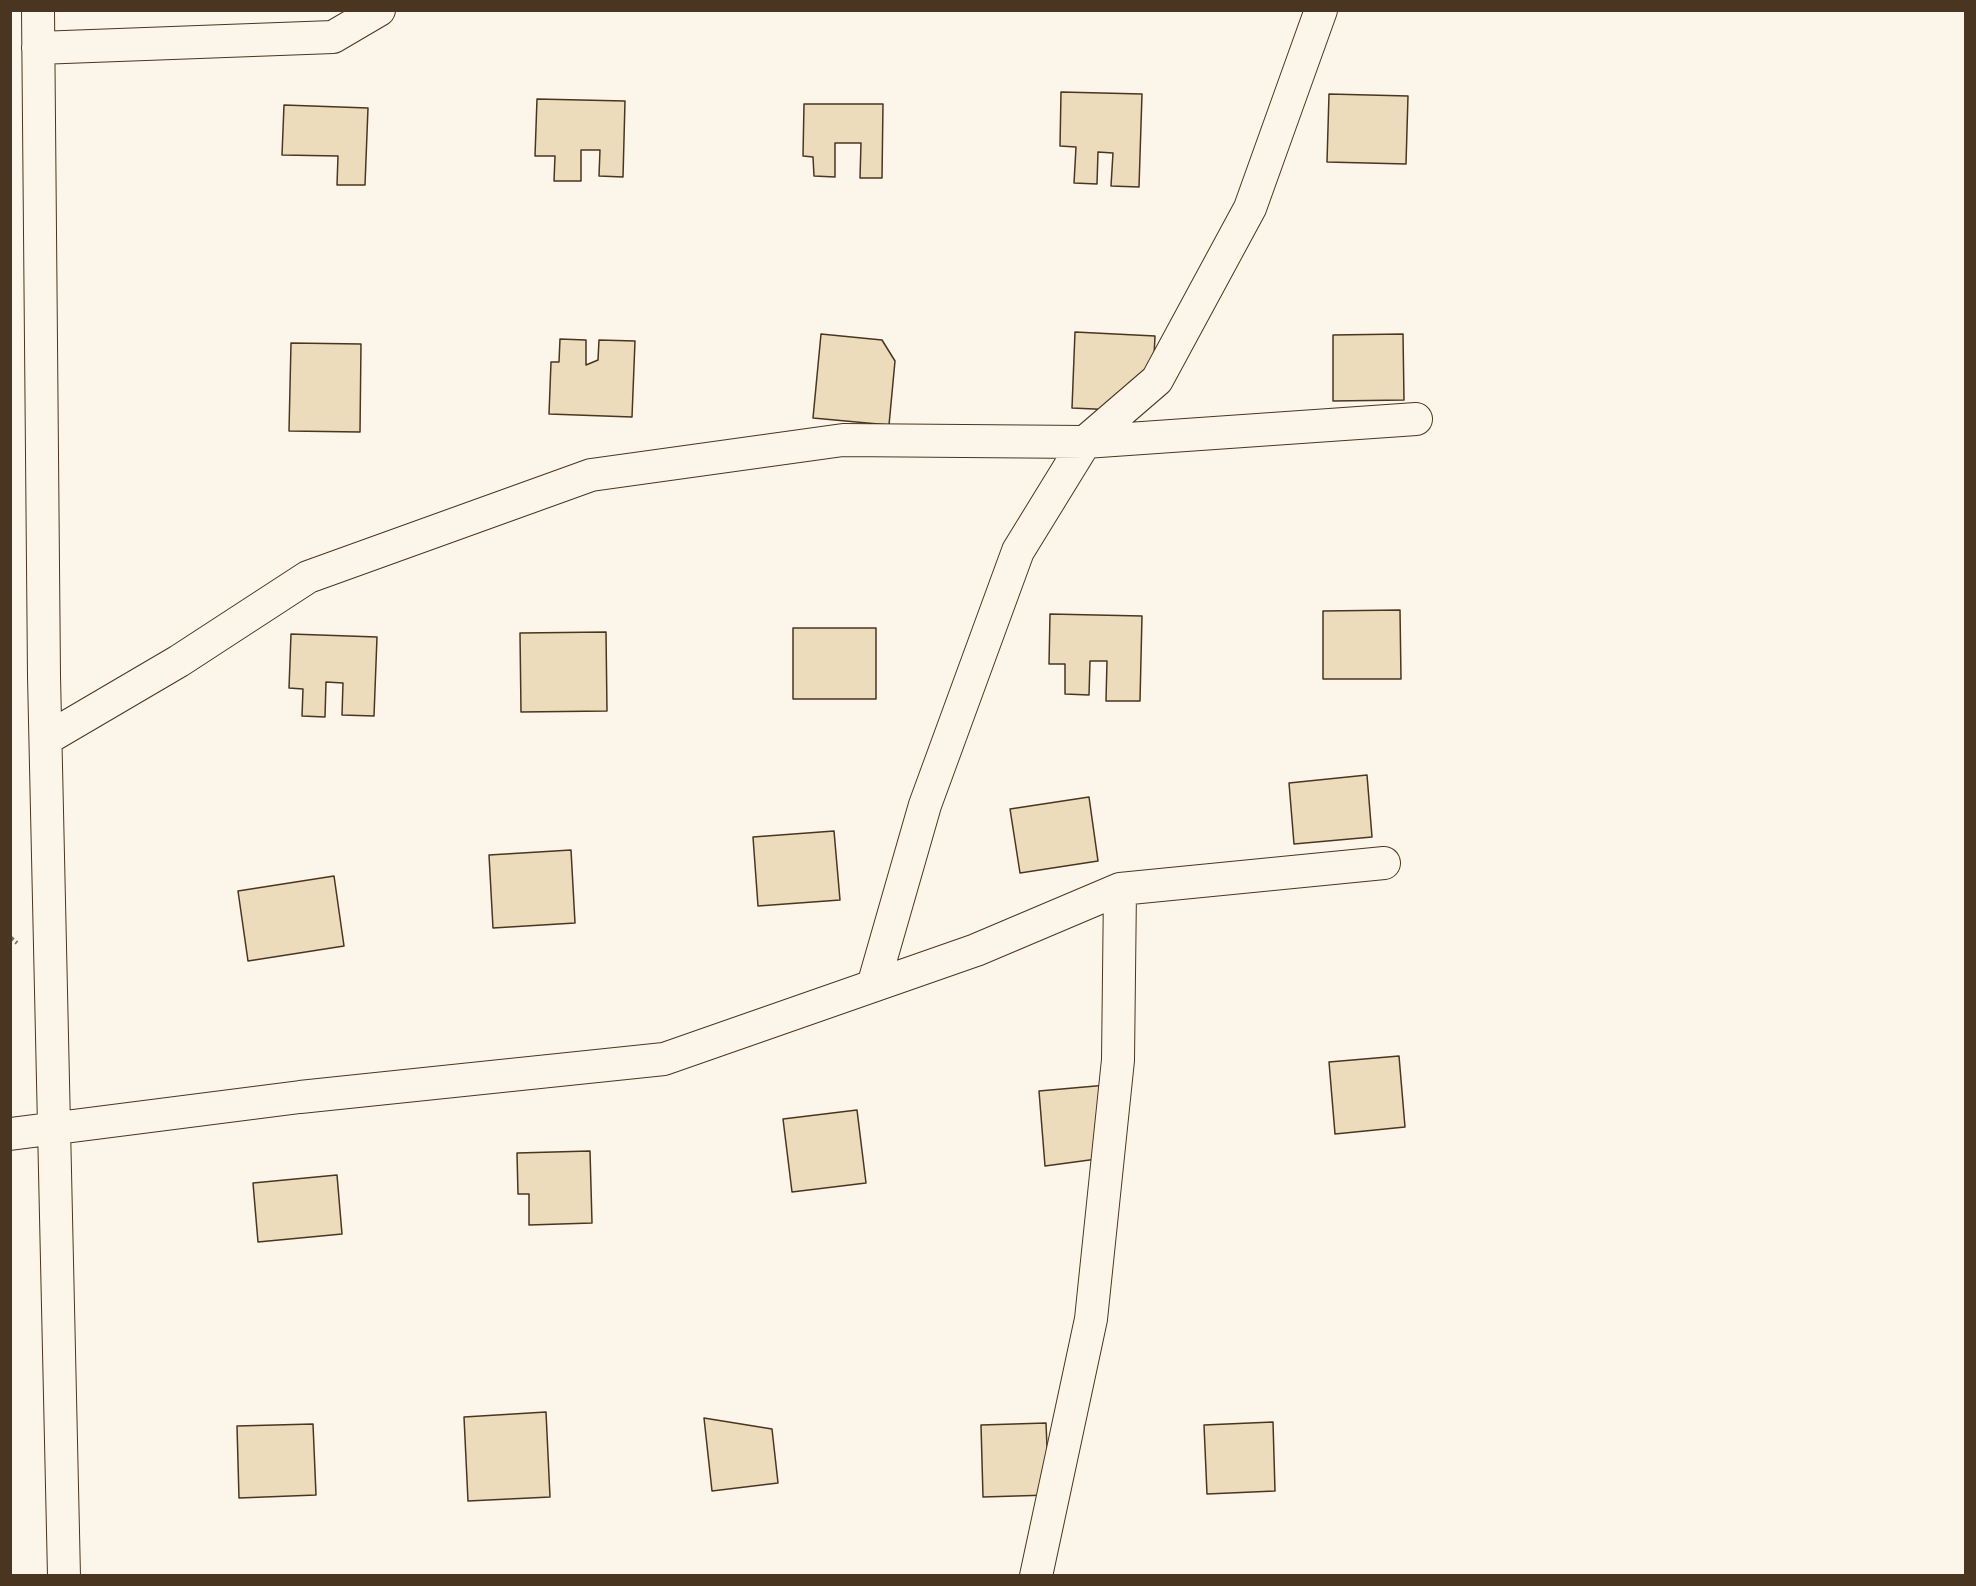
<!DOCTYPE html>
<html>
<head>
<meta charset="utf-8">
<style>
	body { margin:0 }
	#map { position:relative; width:1976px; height:1586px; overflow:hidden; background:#fbf6e9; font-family:Inter,sans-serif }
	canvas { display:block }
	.frame { position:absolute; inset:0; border:12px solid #4a3520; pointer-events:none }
</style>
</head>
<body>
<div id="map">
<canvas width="1976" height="1586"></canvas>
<div class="frame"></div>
</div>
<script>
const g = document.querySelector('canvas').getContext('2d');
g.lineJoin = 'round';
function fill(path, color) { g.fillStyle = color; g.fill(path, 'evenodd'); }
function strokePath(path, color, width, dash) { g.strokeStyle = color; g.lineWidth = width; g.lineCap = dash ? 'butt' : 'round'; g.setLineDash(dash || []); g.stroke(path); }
const building = new Path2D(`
	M1061,92L1142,94L1139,187L1111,186L1113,153L1098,152L1097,184L1074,183L1076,147L1060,146Z
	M1329,94L1408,96L1406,164L1327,162Z
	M537,99L625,101L623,177L599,176L600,150H581V181H554L555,156H535Z
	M804,104H883L882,178H860L861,143H835V177L814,176L813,157L803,156Z
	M284,105L368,108L365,185H337L338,156L282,155Z
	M1075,332L1155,336L1153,377L1116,410L1072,408Z
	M821,334L882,340L895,361L889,425L813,418Z
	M1403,334L1404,400L1333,401V335Z
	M560,339L586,340V365L598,360L599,340L635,341L632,417L549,414L551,362H559Z
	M291,343L361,344L360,432L289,431Z
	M1400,610L1401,679H1323V611Z
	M1050,614L1142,616L1140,701H1106L1107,661H1090L1089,695L1065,694V664H1049Z
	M793,628H876V699H793Z
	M606,632L607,711L521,712L520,633Z
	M291,634L377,637L374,716L342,715L343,683L326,682L325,717L302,716L303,689L289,688Z
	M1367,775L1372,837L1294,844L1289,783Z
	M1089,797L1098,861L1020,873L1010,809Z
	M834,831L840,900L758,906L753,837Z
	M571,850L575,923L493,928L489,855Z
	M334,876L344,946L248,961L238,891Z
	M1399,1056L1405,1127L1335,1134L1329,1062Z
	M1107,1085L1097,1159L1045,1166L1039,1091Z
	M857,1110L866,1183L792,1192L783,1119Z
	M590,1151L592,1223L529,1225V1194H518L517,1153Z
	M337,1175L342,1234L258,1242L253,1183Z
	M546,1412L550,1497L468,1501L464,1417Z
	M704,1418L772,1429L778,1483L712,1491Z
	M1273,1422L1275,1491L1207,1494L1204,1425Z
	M1046,1423L1049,1495L983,1497L981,1425Z
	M313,1424L316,1495L239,1498L237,1426Z`);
const path = new Path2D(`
	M10,937L17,943`);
const street = new Path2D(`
	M38,10L44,676L64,1576
	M38,48L333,37L379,10
	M46,739L179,661L308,577L591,475L843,440L1085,442L1416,419
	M873,986L925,805L1018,551L1085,442L1157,380L1250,208L1321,10
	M10,1134L300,1097L664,1059L976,950L1120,889L1384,863
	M1036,1576L1091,1319L1118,1060L1120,889`);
fill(building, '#ecdcbc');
strokePath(building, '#4a3520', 1.5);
strokePath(street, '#4a3520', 34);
strokePath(path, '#7f6f5c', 4, [4.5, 3]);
strokePath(street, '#fbf6e9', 32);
</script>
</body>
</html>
